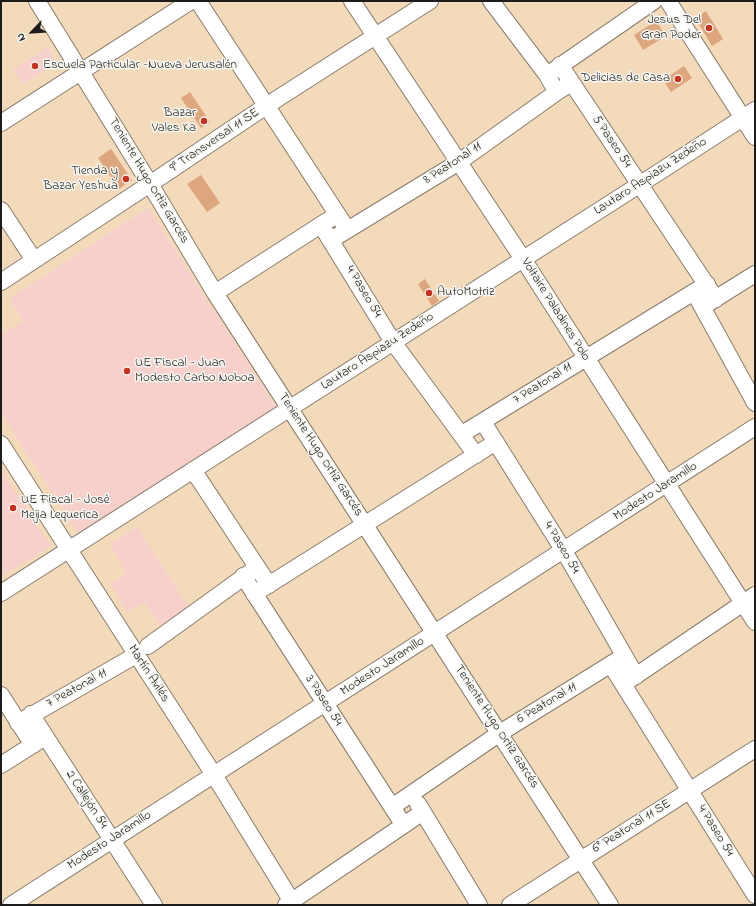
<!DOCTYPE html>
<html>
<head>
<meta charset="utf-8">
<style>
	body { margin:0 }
	#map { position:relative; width:756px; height:906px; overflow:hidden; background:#f3daba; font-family:"Indie Flower",sans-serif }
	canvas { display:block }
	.frame { position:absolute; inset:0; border:2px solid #1c1c1c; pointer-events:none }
	.north { position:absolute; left:12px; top:12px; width:40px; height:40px; -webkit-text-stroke:3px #f6f6f2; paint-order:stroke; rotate:245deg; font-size:11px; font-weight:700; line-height:16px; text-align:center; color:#1c1c1c }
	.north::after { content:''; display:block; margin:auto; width:14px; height:18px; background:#1c1c1c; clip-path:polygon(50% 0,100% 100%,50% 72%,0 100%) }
</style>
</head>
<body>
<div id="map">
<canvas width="756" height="906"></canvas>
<div class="frame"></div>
<div class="north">N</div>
</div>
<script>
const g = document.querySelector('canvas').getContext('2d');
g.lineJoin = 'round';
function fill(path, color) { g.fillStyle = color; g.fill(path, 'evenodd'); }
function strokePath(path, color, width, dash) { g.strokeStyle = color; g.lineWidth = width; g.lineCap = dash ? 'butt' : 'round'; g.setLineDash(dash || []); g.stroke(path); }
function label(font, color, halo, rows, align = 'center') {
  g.font = font + ' "Indie Flower",sans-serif'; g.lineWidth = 3; g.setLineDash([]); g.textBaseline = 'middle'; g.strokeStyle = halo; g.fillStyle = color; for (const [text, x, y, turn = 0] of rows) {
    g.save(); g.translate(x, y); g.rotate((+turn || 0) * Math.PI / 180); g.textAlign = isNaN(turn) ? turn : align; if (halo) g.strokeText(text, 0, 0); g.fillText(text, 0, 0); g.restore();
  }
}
const built = new Path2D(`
	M48,47L57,63L23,84L13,69Z
	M148,208L276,407L79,534L1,413V335L23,321L9,299Z
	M1,470L51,546L1,577Z
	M137,527L191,611L162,629L145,602L127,612L111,584L126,574L110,545Z`);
const building = new Path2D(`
	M706,11L723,39L712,46L695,18Z
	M656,21L666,36L643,50L634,35Z
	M684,66L692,78L671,92L663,80Z
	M190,92L210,122L201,128L181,98Z
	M111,149L132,180L119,189L98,158Z
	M201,175L220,203L207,212L187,184Z
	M425,279L439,301L432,306L418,284Z`);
const minor = new Path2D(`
	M37,1L150,184L215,293L610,905
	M198,1L347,229
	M352,1L523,259L755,622
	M491,1L547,75L552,84
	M668,1L755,137
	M560,65L716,299
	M547,75L654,1
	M1,123L191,1
	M1,210L34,260
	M321,225L393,342L476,455
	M331,240L459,162L557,92L571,83
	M1,282L150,184L266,106L430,1
	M694,292L755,403
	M215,293L330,219
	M707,304L755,274
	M483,422L564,551L636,676
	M462,434L707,284
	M1,444L214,775L294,905
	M193,470L269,585
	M243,576L403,824
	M1,593L639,185L755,110
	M254,594L496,442
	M148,646L252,571
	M611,665L755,895
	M628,681L755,595
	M1,695L33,745
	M31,714L154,905
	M18,723L136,655
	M1,765L42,739
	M418,804L479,905
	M392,807L500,733L624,656
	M11,905L755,427
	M286,905L423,812
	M510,905L755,749`);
const markers = [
	[709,28,4,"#c8321e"],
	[35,66,4,"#c8321e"],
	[678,79,4,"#c8321e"],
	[204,121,4,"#c8321e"],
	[126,179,4,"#c8321e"],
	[429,293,4,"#c8321e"],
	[127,371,4,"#c8321e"],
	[13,508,4,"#c8321e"]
];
const poiNames = [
	["Jesus Del",701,21],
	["Gran Poder",701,36],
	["Escuela Particular -Nueva Jerusalén",43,66,"left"],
	["Delicias de Casa",670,79],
	["Bazar",196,114],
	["Vales Ka",196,129],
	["Tienda y",118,172],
	["Bazar Yeshua",118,187],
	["AutoMotriz",437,293,"left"],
	["UE Fiscal - Juan",135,364,"left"],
	["Modesto Carbo Noboa",135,379,"left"],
	["UE Fiscal - José",21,501,"left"],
	["Mejia Lequerica",21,516,"left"]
];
const streetNames = [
	["9° Transversal 11 SE",215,141,-34],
	["5 Paseo 54",611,142,56],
	["8 Peatonal 11",453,164,-33],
	["Lautaro Aspiazu Zedeño",651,177,-33],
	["Teniente Hugo Ortiz Garcés",148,181,59],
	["4 Paseo 54",363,292,59],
	["Voltaire Paladines Polo",555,310,58],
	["Lautaro Aspiazu Zedeño",378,352,-33],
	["7 Peatonal 11",543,384,-32],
	["Teniente Hugo Ortiz Garcés",320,455,57],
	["Modesto Jaramillo",656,492,-33],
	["4 Paseo 54",561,548,59],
	["Modesto Jaramillo",383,667,-33],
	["Martín Avilés",148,674,57],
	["7 Peatonal 11",77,689,-29],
	["3 Paseo 54",323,701,57],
	["6 Peatonal 11",547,704,-31],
	["Teniente Hugo Ortiz Garcés",496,727,57],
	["2 Callejón 54",86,800,57],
	["6° Peatonal 11 SE",632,827,-32],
	["4 Paseo 54",715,831,58],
	["Modesto Jaramillo",110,841,-33]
];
fill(built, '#f7d0cc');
fill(building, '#dda67e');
strokePath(minor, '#887b6b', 18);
strokePath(minor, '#fff', 16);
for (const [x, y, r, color] of markers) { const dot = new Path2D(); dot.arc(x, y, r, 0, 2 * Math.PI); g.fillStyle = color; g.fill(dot); strokePath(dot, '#f6f6f2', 1.5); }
label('13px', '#1c1c1c', '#f6f6f2', poiNames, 'right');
label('13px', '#1c1c1c', '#f6f6f2', streetNames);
</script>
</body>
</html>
